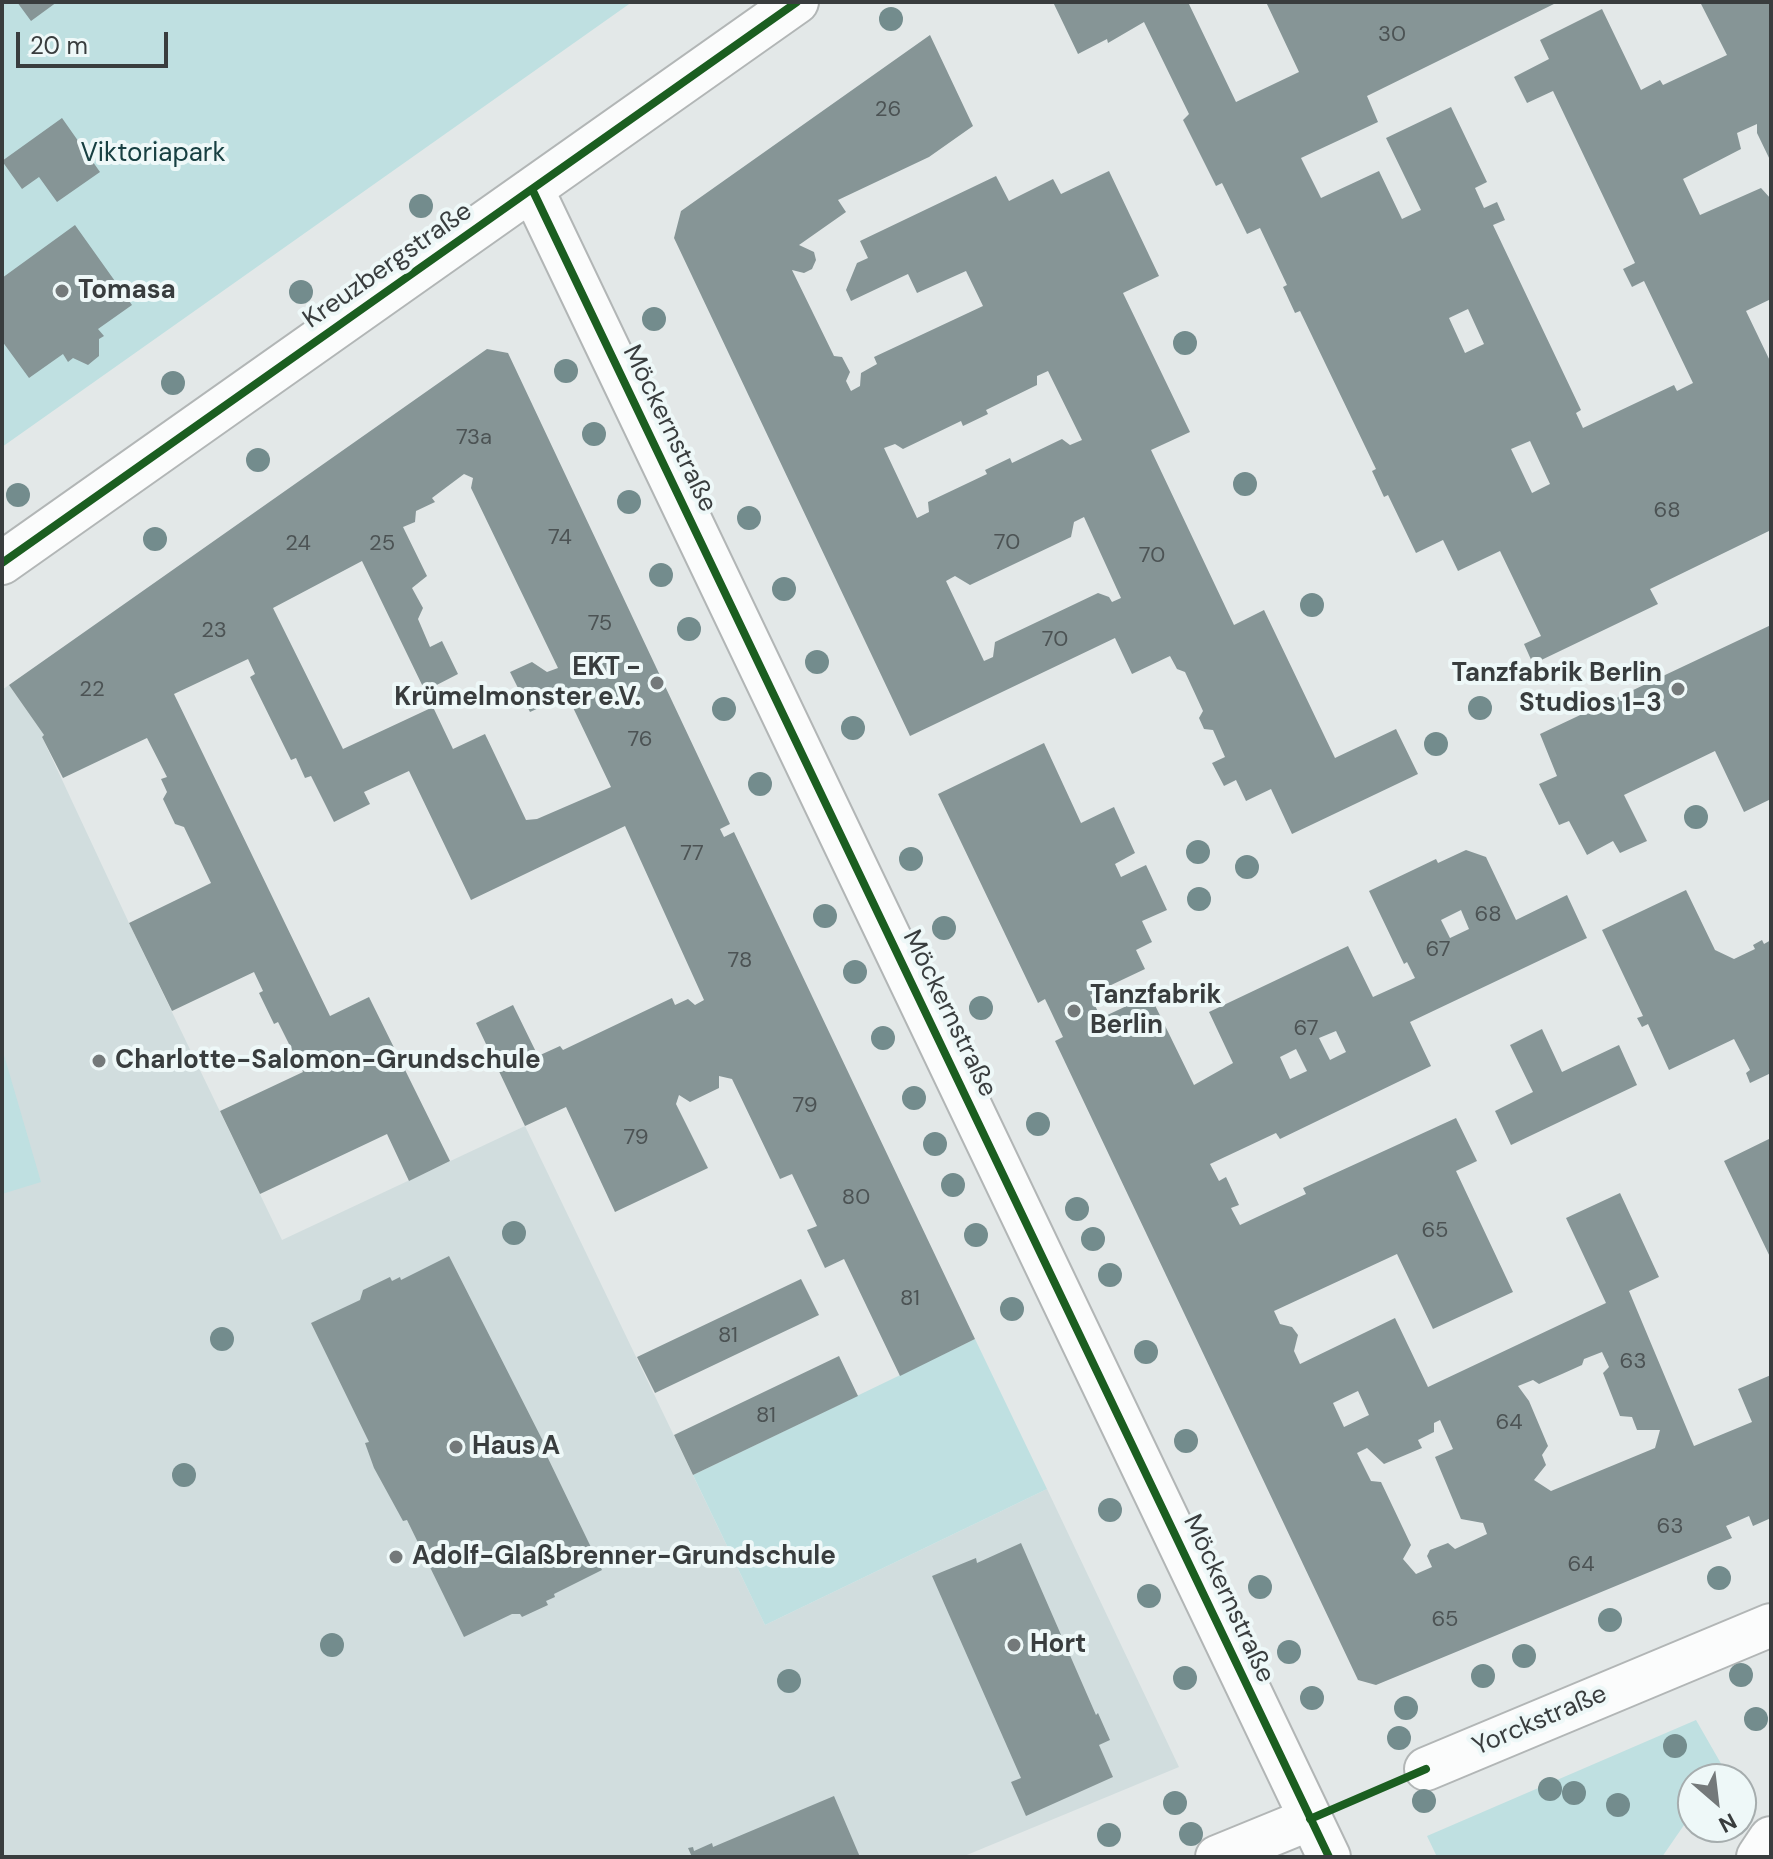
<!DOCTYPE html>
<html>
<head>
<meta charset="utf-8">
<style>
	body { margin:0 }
	#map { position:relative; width:1773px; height:1859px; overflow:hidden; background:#e3e8e8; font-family:"DM Sans",sans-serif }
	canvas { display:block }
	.frame { position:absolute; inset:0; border:4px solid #393d3e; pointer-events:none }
	.north { position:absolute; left:1677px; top:1763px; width:80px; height:80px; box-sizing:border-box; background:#eef8f8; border:2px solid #a6adae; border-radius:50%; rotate:152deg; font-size:22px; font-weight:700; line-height:32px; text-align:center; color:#393d3e }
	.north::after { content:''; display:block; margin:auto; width:28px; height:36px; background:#74797a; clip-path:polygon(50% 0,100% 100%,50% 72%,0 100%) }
	.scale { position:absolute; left:16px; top:32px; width:152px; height:36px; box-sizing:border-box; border:4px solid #393d3e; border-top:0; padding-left:10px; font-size:24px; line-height:28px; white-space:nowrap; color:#393d3e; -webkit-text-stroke:6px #eef8f8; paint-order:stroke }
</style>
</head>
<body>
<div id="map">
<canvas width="1773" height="1859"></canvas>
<div class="frame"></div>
<div class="north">N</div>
<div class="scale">20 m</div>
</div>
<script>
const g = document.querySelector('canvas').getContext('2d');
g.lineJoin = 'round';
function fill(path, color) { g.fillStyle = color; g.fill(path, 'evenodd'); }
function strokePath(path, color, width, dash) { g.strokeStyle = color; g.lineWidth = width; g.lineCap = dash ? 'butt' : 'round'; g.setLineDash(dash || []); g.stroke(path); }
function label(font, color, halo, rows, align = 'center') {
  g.font = font + ' "DM Sans",sans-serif'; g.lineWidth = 8; g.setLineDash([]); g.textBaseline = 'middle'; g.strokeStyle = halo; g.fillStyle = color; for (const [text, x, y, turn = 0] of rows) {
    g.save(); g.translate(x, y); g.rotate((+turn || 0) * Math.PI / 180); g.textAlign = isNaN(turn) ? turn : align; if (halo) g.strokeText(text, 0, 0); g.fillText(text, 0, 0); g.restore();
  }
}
const built = new Path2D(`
	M9,685L44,735L42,737L129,923L282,1240L525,1126L765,1625L1047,1489L1179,1767L962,1857H2V690Z`);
const green = new Path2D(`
	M2,2H632L2,447Z
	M2,1048L41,1182L2,1194Z
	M975,1339L1047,1489L765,1625L693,1475Z
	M1696,1720L1723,1767L1715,1779H1693V1812L1662,1857H1437L1427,1836Z`);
const building = new Path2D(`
	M17,2H57L31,21Z
	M1053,2H1188L1236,102L1299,72L1266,2H1558L1367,96L1378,122L1301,158L1321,198L1379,171L1402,219L1421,210L1386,138L1451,107L1487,182L1475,188L1484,208L1497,202L1505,220L1493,225L1581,410L1576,413L1583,428L1674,385L1677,391L1693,383L1644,281L1632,287L1623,269L1635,263L1553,91L1527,103L1514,77L1549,59L1540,40L1602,9L1641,90L1660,80L1663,85L1727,55L1700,2H1771V162L1757,133V124L1737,133L1741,149L1683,179L1700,215L1761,188L1771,199V299L1746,311L1771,363V530L1650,589L1658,604L1533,664L1524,644L1541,636L1500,551L1458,571L1443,540L1416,553L1388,495L1384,497L1372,471L1376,469L1300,311L1295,313L1283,287L1287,285L1260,228L1247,234L1222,183L1216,186L1183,120L1189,114L1144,22L1108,43L1107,39L1078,54ZM1468,309L1484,344L1465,353L1449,318ZM1530,441L1550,484L1532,493L1511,449Z
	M930,35L973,126L929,157L838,200L846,212L799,245L814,252L816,260L812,269L804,273L792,270L834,356L842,357L850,372L846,381L851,391L860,386L861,373L877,364L874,357L983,306L966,271L917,293L908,274L851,301L846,290L857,263L868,258L860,241L996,176L1009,201L1053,179L1061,194L1109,171L1159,276L1123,293L1190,432L1151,450L1234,625L1264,610L1335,758L1396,729L1418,774L1292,834L1271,789L1246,801L1236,780L1224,786L1212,763L1225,757L1213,730L1204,729L1199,718L1203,711L1185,672L1177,669L1170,656L1132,674L1115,638L910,736L674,238L681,211ZM1048,371L1082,440L1070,445L1062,439L1012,463L1010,458L985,470L987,474L928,502L929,512L917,518L884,448L895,444L903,449L961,421L963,426L988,414L986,410L1037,385V376ZM1084,517L1121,598L1112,602L1109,597L1098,593L995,642L993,657L984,661L946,581L955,576L970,585L1071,537L1074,522Z
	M62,118L100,172L57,202L39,177L22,189L2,161Z
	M75,225L132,305L98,329L104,336L99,339V356L88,365L73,358L68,362L63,354L29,378L2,341V278Z
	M487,349L508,353L730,824L720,829L724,837L734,832L975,1339L900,1376L844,1259L825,1268L807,1230L817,1226L792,1174L780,1179L732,1079L719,1076V1088L690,1102L679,1095L676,1104L708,1168L615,1212L566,1107L525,1126L476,1023L513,1005L538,1056L560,1046L563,1050L672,998L675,1005L688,999L695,1005L704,1000L625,826L471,900L409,771L364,792L370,804L334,822L311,776L305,778L296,758L291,760L250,677L255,674L248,659L174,694L330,1016L369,997L450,1161L409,1181L387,1134L260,1194L220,1111L303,1072L278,1022L274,1024L259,993L263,991L254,972L172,1011L129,923L211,883L184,827L175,824L163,799L167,792L161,779L167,777L147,738L63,778L42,737L44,735L9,685ZM464,474L473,478L471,488L558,668L547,672L532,662L510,672L530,712L567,695L611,787L537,819L526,820L485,734L453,749L433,707L343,749L273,608L362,561L425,691L458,674L442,641L430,647L418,619L423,608L412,588L427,576L403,527L415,522L416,511L435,502L432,498Z
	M1771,625V799L1744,812L1715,751L1624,795L1647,841L1620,853L1613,841L1587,855L1569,821L1559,825L1539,784L1557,776L1540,734Z
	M1044,743L1081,823L1114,807L1135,853L1115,864L1121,877L1146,865L1167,910L1142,921L1152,942L1136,950L1145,969L1090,995L1101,1018L1150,995L1194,1085L1233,1063L1209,1012L1348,946L1373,997L1415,978L1407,962L1404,964L1369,891L1436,859L1438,863L1466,850L1486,857L1516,920L1567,895L1587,938L1410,1022L1431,1066L1280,1139L1276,1133L1210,1164L1219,1181L1226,1177L1239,1205L1231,1208L1240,1225L1306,1194L1303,1188L1456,1118L1477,1161L1456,1171L1513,1292L1433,1329L1397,1254L1274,1311L1280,1324L1292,1327L1298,1335L1294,1351L1300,1364L1395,1318L1428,1387L1606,1303L1566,1218L1620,1193L1659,1277L1629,1291L1694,1446L1752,1422L1738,1389L1771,1375V1518L1753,1526L1749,1516L1726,1526L1732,1538L1376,1685L1358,1680L1055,1041L1063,1037L1045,999L1038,1003L938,794ZM1461,910L1469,929L1450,938L1441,920ZM1336,1031L1346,1052L1330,1060L1319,1038ZM1296,1049L1307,1071L1290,1079L1280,1057ZM1602,1352L1609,1367L1603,1373L1620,1416L1632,1417L1637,1430H1660L1655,1448L1551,1491L1534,1480L1546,1465L1542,1455L1548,1446L1529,1401L1518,1386L1533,1380L1539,1384L1562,1374L1582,1365L1584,1359ZM1358,1391L1369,1415L1344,1427L1333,1403ZM1440,1420L1453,1449L1435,1457L1461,1519L1483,1523L1487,1534L1455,1549L1448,1543L1430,1550L1427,1556L1432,1567L1416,1574L1403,1559L1411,1545L1381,1482L1371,1481L1357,1453L1367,1448L1384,1464L1422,1448L1418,1440L1434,1432V1423Z
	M1686,890L1715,950L1734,959L1755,949L1753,945L1762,940L1764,944L1771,940V1073L1750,1083L1746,1073L1750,1070L1734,1039L1669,1070L1648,1024L1642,1027L1637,1018L1643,1016L1602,930Z
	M1542,1029L1562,1072L1619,1045L1637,1085L1511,1145L1495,1111L1533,1092L1510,1045Z
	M1771,1138V1259L1724,1161Z
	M449,1256L548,1451L545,1452L602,1570L554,1594L555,1597L546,1601L548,1605L522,1617L520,1614H512L464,1637L407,1520L403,1521L374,1468L365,1443L369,1442L311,1323L360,1300L363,1290L390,1277L392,1281L400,1277L401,1280Z
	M801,1279L819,1315L655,1393L637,1357Z
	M839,1356L858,1396L693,1475L674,1435Z
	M1021,1543L1096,1715L1098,1713L1110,1740L1099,1745L1113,1777L1026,1816L1011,1782L1021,1778L932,1576L976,1558L977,1563Z
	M834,1796L860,1857H692L688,1848L693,1847L694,1851L712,1843L713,1847Z`);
const street = new Path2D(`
	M532,189L1329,1857
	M2,563L797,2
	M1426,1769L1771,1625
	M1217,1857L1310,1819`);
const secondary = new Path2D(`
	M1759,1857L1771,1839`);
const cycleway = new Path2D(`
	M532,189L1329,1857
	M2,563L797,2
	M1310,1819L1426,1769`);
const trees = [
	[891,19],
	[421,206],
	[301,292],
	[654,319],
	[1185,343],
	[566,371],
	[173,383],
	[594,434],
	[258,460],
	[1245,484],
	[18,495],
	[629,502],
	[749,518],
	[155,539],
	[661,575],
	[784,589],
	[1312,605],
	[689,629],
	[817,662],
	[1480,708],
	[724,709],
	[853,728],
	[1436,744],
	[760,784],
	[1696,817],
	[1198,852],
	[911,859],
	[1247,867],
	[1199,899],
	[825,916],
	[944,928],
	[855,972],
	[981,1008],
	[883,1038],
	[914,1098],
	[1038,1124],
	[935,1144],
	[953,1185],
	[1077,1209],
	[514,1233],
	[976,1235],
	[1093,1239],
	[1110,1275],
	[1012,1309],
	[222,1339],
	[1146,1352],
	[1186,1441],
	[184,1475],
	[1110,1510],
	[1719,1578],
	[1260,1587],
	[1149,1596],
	[1610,1620],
	[332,1645],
	[1289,1652],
	[1524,1656],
	[1741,1675],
	[1483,1676],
	[1185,1678],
	[789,1681],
	[1312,1698],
	[1406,1708],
	[1756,1719],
	[1399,1738],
	[1675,1746],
	[1550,1789],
	[1574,1793],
	[1424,1801],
	[1175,1803],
	[1618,1805],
	[1191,1834],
	[1109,1835]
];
const markers = [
	[62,291,8,"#74797a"],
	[657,683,8,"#74797a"],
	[1678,689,8,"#74797a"],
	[1074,1011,8,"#74797a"],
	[99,1061,8,"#74797a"],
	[456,1447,8,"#74797a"],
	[396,1557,8,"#74797a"],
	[1014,1645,8,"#74797a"]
];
const numberNames = [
	["30",1392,35],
	["26",888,110],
	["73a",474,438],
	["68",1667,511],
	["74",560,538],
	["70",1007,543],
	["24",298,544],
	["25",382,544],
	["70",1152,556],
	["75",600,624],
	["23",214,631],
	["70",1055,640],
	["22",92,690],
	["76",640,740],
	["77",692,854],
	["68",1488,915],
	["67",1438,950],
	["78",740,961],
	["67",1306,1029],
	["79",805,1106],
	["79",636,1138],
	["80",856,1198],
	["65",1435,1231],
	["81",910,1299],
	["81",728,1336],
	["63",1633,1362],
	["81",766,1416],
	["64",1509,1423],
	["63",1670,1527],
	["64",1581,1565],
	["65",1445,1620]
];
const parkNames = [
	["Viktoriapark",153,154]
];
const streetNames = [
	["Kreuzbergstraße",388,266,-35],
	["Möckernstraße",669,429,64],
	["Möckernstraße",949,1014,64],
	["Möckernstraße",1228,1599,65],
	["Yorckstraße",1540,1721,-23]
];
const poiNames = [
	["Tomasa",78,291],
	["EKT -",641,668,"right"],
	["Krümelmonster e.V.",641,698,"right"],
	["Tanzfabrik Berlin",1662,674,"right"],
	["Studios 1-3",1662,704,"right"],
	["Tanzfabrik",1090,996],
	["Berlin",1090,1026],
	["Charlotte-Salomon-Grundschule",115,1061],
	["Haus A",472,1447],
	["Adolf-Glaßbrenner-Grundschule",412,1557],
	["Hort",1030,1645]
];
fill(built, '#d1ddde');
fill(green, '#bfe0e1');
fill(building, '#869596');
strokePath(street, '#b2b6b6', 46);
strokePath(secondary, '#b2b6b6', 48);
strokePath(street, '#fbfcfc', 42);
strokePath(secondary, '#fbfcfc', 44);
strokePath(cycleway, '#1b5e20', 8);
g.fillStyle = '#738c8d';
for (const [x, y] of trees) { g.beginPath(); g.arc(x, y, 12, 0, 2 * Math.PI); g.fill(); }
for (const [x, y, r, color] of markers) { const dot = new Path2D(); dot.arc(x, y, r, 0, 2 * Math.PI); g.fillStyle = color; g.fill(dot); strokePath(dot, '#eef8f8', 3); }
label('22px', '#4c5354', null, numberNames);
label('26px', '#184042', '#eef8f8', parkNames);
label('26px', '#393d3e', '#eef8f8', streetNames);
label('bold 26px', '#393d3e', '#eef8f8', poiNames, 'left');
</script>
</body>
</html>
